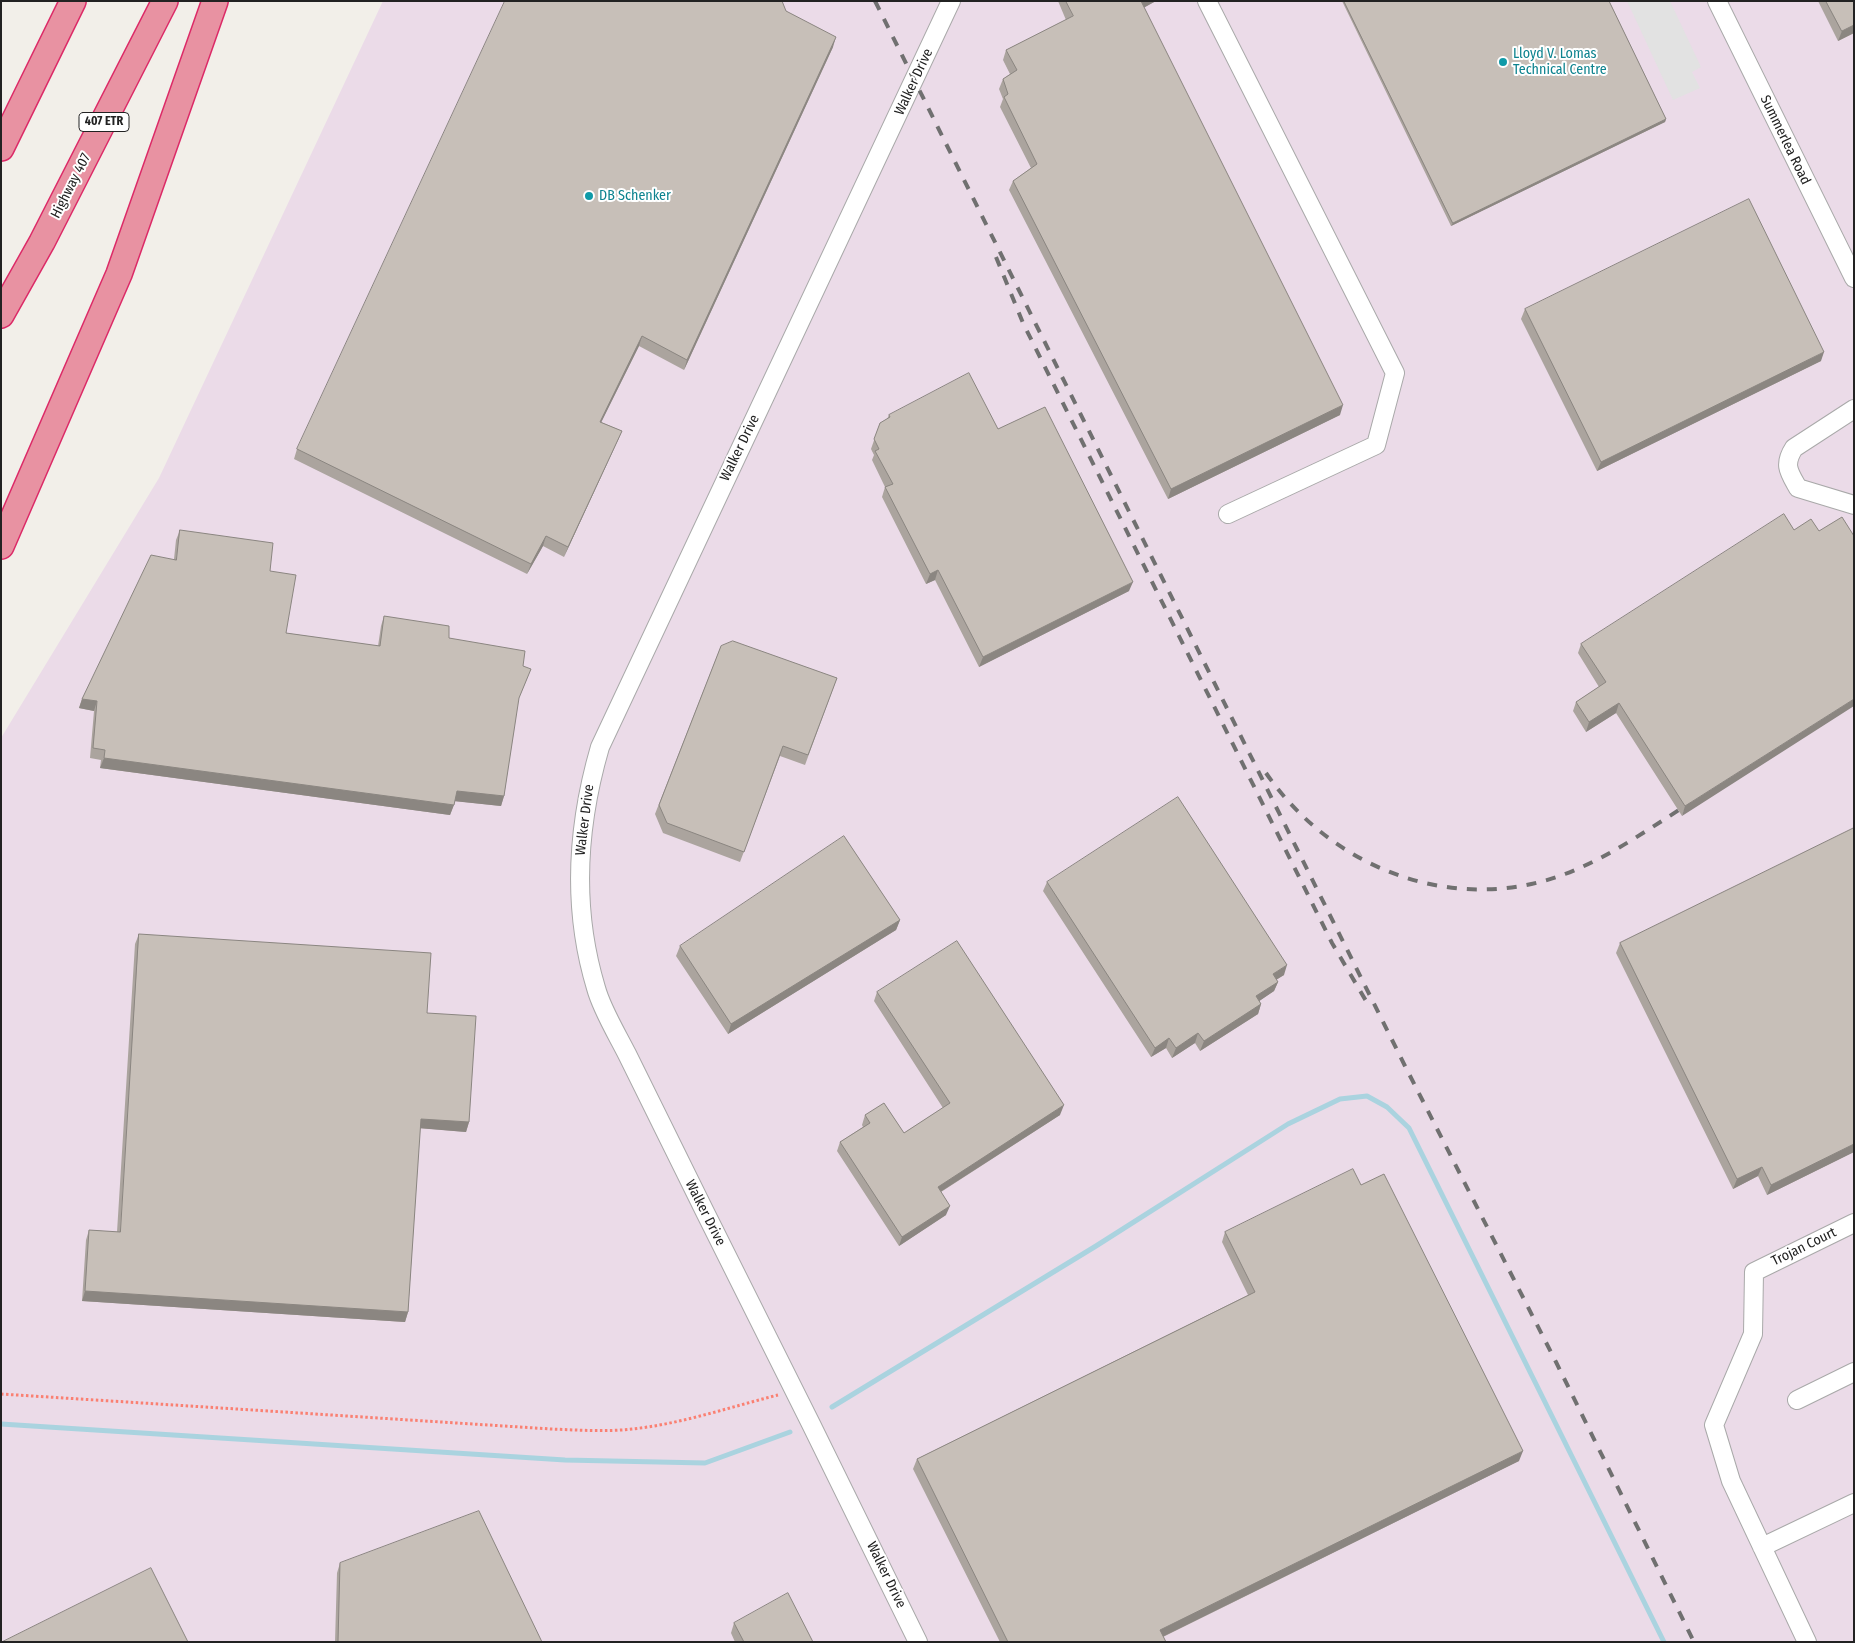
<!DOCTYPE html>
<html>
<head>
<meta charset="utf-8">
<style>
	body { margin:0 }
	#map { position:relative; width:1855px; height:1643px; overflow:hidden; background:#f2efe9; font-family:"Fira Sans Condensed",sans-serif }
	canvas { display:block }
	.frame { position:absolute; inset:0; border:2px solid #222; pointer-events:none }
</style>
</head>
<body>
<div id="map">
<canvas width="1855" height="1643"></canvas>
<div class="frame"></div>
</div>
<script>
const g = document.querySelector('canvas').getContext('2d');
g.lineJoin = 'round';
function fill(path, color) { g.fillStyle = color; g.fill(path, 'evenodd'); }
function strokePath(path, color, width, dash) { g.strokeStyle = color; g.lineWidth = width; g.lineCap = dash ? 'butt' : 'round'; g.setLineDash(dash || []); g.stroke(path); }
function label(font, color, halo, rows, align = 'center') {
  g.font = font + ' "Fira Sans Condensed",sans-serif'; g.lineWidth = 4; g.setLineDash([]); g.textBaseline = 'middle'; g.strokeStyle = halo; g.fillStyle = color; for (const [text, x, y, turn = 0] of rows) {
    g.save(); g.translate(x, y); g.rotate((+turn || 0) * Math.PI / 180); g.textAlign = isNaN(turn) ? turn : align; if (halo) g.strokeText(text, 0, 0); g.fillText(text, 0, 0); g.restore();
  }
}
const industrial = new Path2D(`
	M383,1H1854V1642H1V738L159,478Z`);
const parking = new Path2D(`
	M1627,1H1670L1701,67L1692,72L1700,88L1673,100Z`);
const stream = new Path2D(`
	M832,1407L1096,1246L1288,1124L1340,1099L1367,1096L1387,1107L1409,1128L1664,1642
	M1,1424L565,1460L705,1463L790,1432`);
const path = new Path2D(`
	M1,1394L551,1429C578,1430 606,1432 632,1429C681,1424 730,1407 778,1395`);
const minor = new Path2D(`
	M1207,1L1395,373L1376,445L1228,514
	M1717,1L1854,278
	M1854,409L1794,448C1783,465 1789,472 1798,488L1854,505
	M1797,1400L1854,1372
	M1762,1547L1854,1503
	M918,1642C848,1498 777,1355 705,1212C679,1160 653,1107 627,1054C617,1034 602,1010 596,988C572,909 577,826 600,747L951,1
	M1807,1642L1731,1481L1714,1425L1753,1334L1754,1272L1854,1223`);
const highway = new Path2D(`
	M1,148L73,1
	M1,315L42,242L165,1
	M1,546L119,274L215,1`);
const rail = new Path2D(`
	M875,1L1405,1066L1556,1362L1694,1642
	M996,257L1023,323L1332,943L1369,1006
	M1266,773C1332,869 1454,916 1565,874C1610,857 1650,828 1690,803`);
const wall = new Path2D(`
	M1058,1H1156L1144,7L1340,415L1168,499L1009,190L1013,181L1031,168L1000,107L1003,99L999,89L1003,79L1010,74L1003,60L1006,50L1066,20Z
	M1342,1H1609L1666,119L1665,122L1451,226Z
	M1818,1H1854V33L1838,41Z
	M786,11L833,47L684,370L639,346L601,422L622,431L618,440L564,557L543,546L527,574L294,459L297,449Z
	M1525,309L1821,361L1597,471L1521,319Z
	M889,415L998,429L1129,591L979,667L935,580L926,584L882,497L885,487L872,460L874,455L871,449L880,423L887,419Z
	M180,530L270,571L286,633L378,646L381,626L384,616L449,638L523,666L527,679L518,700L504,796L501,806L455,801L450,815L100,768L101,760L90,758L94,711L79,708L82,699L174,559L176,540Z
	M1794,530L1682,816L1616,713L1586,732L1573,711L1576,702L1599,687L1578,653L1581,644Z
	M721,646L837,678L805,765L780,756L740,862L663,833L655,814Z
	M1854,828V1152L1767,1195L1758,1176L1733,1189L1616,953L1620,943Z
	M1047,882L1284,975L1276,980L1278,982L1274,991L1259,1001L1261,1004L1258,1014L1200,1051L1195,1043L1172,1058L1166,1048L1151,1057L1043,891Z
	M900,920L896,930L728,1034L676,956L680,946Z
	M139,934L427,1013L469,1122L466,1132L420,1128L408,1312L405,1322L82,1301L86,1240L89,1230L117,1232L135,944Z
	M877,992L1060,1115L941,1192L946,1215L899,1246L837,1151L840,1142L863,1127L862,1125L865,1115L904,1133L943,1108L874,1001Z
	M1361,1185L1519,1461L1163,1637L1166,1642H1000L913,1469L917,1459L1248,1295L1222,1242L1225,1232Z
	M340,1563L542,1642H335L337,1573Z
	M734,1623L813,1642H735L731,1633Z`);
const shadedWall = new Path2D(`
	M1141,1H1156L1138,11Z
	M1854,25V33L1838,41L1842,31Z
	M836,37L833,47L684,370L687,360Z
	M1666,119L1665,122L1451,226L1453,223Z
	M642,336L639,346L597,431L600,422Z
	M1824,352L1821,361L1597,471L1601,462Z
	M1343,405L1340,415L1168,499L1171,489Z
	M622,431L618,440L564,557L568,547Z
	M546,536L543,546L527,574L531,564Z
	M938,570L935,580L926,584L930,574Z
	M1133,582L1129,591L979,667L983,657Z
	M82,699L97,701L94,711L79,708Z
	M1854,699V706L1682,816L1685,806Z
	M1619,703L1616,713L1586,732L1589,722Z
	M104,758L454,805L450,815L100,768Z
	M457,791L504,796L501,806L453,801Z
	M900,920L896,930L728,1034L731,1024Z
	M1287,965L1284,975L1269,984L1273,974Z
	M1278,982L1274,991L1252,1006L1256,996Z
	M1261,1004L1258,1014L1200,1051L1204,1041Z
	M1198,1033L1195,1043L1172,1058L1176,1048Z
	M1169,1038L1166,1048L1151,1057L1155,1048Z
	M1064,1105L1060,1115L934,1196L938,1187Z
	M421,1119L469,1122L466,1132L417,1128Z
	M1854,1144V1152L1767,1195L1771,1185Z
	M1762,1167L1758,1176L1733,1189L1737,1179Z
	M950,1206L946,1215L899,1246L902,1237Z
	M85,1291L408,1312L405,1322L82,1301Z
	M1523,1451L1519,1461L1156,1640L1160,1630Z`);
const building = new Path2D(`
	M505,1H782L786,11L836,37L687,360L642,336L600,422L622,431L568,547L546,536L531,564L297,449Z
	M1066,1H1141L1343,405L1171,489L1013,181L1037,164L1004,97L1008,94L1003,79L1017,70L1006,50L1073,16Z
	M1344,1H1609L1666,119L1453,223Z
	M1826,1H1854V25L1842,31Z
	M1749,199L1824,352L1601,462L1525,309Z
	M969,373L998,429L1045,407L1133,582L983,657L938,570L930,574L885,487L893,484L875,451L879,449L874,439L880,423L890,417L889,415Z
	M1784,514L1794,530L1811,519L1819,531L1842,517L1854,536V699L1685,806L1619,703L1589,722L1576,702L1606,682L1581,644Z
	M180,530L273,543L270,571L296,575L286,633L380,646L384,616L449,626V638L525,651L523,666L531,669L519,698L504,796L457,791L454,805L104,758L105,750L93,748L97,701L82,699L151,555L176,560Z
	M733,641L837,678L808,755L783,746L744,852L667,823L659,805L721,646Z
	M1178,797L1287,965L1273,974L1278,982L1256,996L1261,1004L1204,1041L1198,1033L1176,1048L1169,1038L1155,1048L1047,882Z
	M1854,828V1144L1771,1185L1762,1167L1737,1179L1620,943Z
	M844,836L900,920L731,1024L680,946Z
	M139,934L431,953L427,1013L476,1016L469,1122L421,1119L408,1312L85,1291L89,1230L120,1232Z
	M957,941L1064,1105L938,1187L950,1206L902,1237L840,1142L870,1123L865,1115L884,1103L904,1133L950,1103L877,992Z
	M1353,1169L1361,1185L1384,1174L1523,1451L1160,1630L1166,1642H1008L917,1459L1255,1292L1225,1232Z
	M479,1511L542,1642H338L340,1563Z
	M151,1568L188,1642H2Z
	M788,1593L813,1642H744L734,1623Z`);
const markers = [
	[1503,62,5,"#0f9aa8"],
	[589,196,5,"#0f9aa8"]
];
const shields = [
	[104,122,50]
];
const shieldNames = [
	["407 ETR",104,122]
];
const cultureNames = [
	["Lloyd V. Lomas",1513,54],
	["Technical Centre",1513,70],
	["DB Schenker",599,196]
];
const streetNames = [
	["Walker Drive",914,82,-65],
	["Summerlea Road",1785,140,64],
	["Highway 407",71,186,-63],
	["Walker Drive",740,448,-64],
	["Walker Drive",585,820,-83],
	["Walker Drive",705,1213,63],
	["Trojan Court",1804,1247,-26],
	["Walker Drive",886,1575,64]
];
fill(industrial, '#ebdbe8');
fill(parking, '#e2e2e2');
strokePath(stream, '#aad3df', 5);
strokePath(minor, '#a9a9a9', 20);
strokePath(highway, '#dc2a67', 28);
strokePath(path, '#fa8072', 3, [2.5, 2.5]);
strokePath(minor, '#fff', 18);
strokePath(highway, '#e892a2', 25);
strokePath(rail, '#707070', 4, [10, 10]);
fill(wall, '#aba49e');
fill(shadedWall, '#8b8681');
fill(building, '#c7bfb8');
strokePath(building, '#8b8681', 1);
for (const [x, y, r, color] of markers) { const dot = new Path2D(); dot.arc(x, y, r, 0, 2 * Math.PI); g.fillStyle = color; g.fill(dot); strokePath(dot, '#fff', 2); }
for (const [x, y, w] of shields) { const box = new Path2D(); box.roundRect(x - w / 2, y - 9.5, w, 19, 4); g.fillStyle = '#fff'; g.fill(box); strokePath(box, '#222', 1); }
label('bold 12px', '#222', null, shieldNames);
label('14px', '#0d838f', '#fff', cultureNames, 'left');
label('14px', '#222', '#fff', streetNames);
</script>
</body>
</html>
